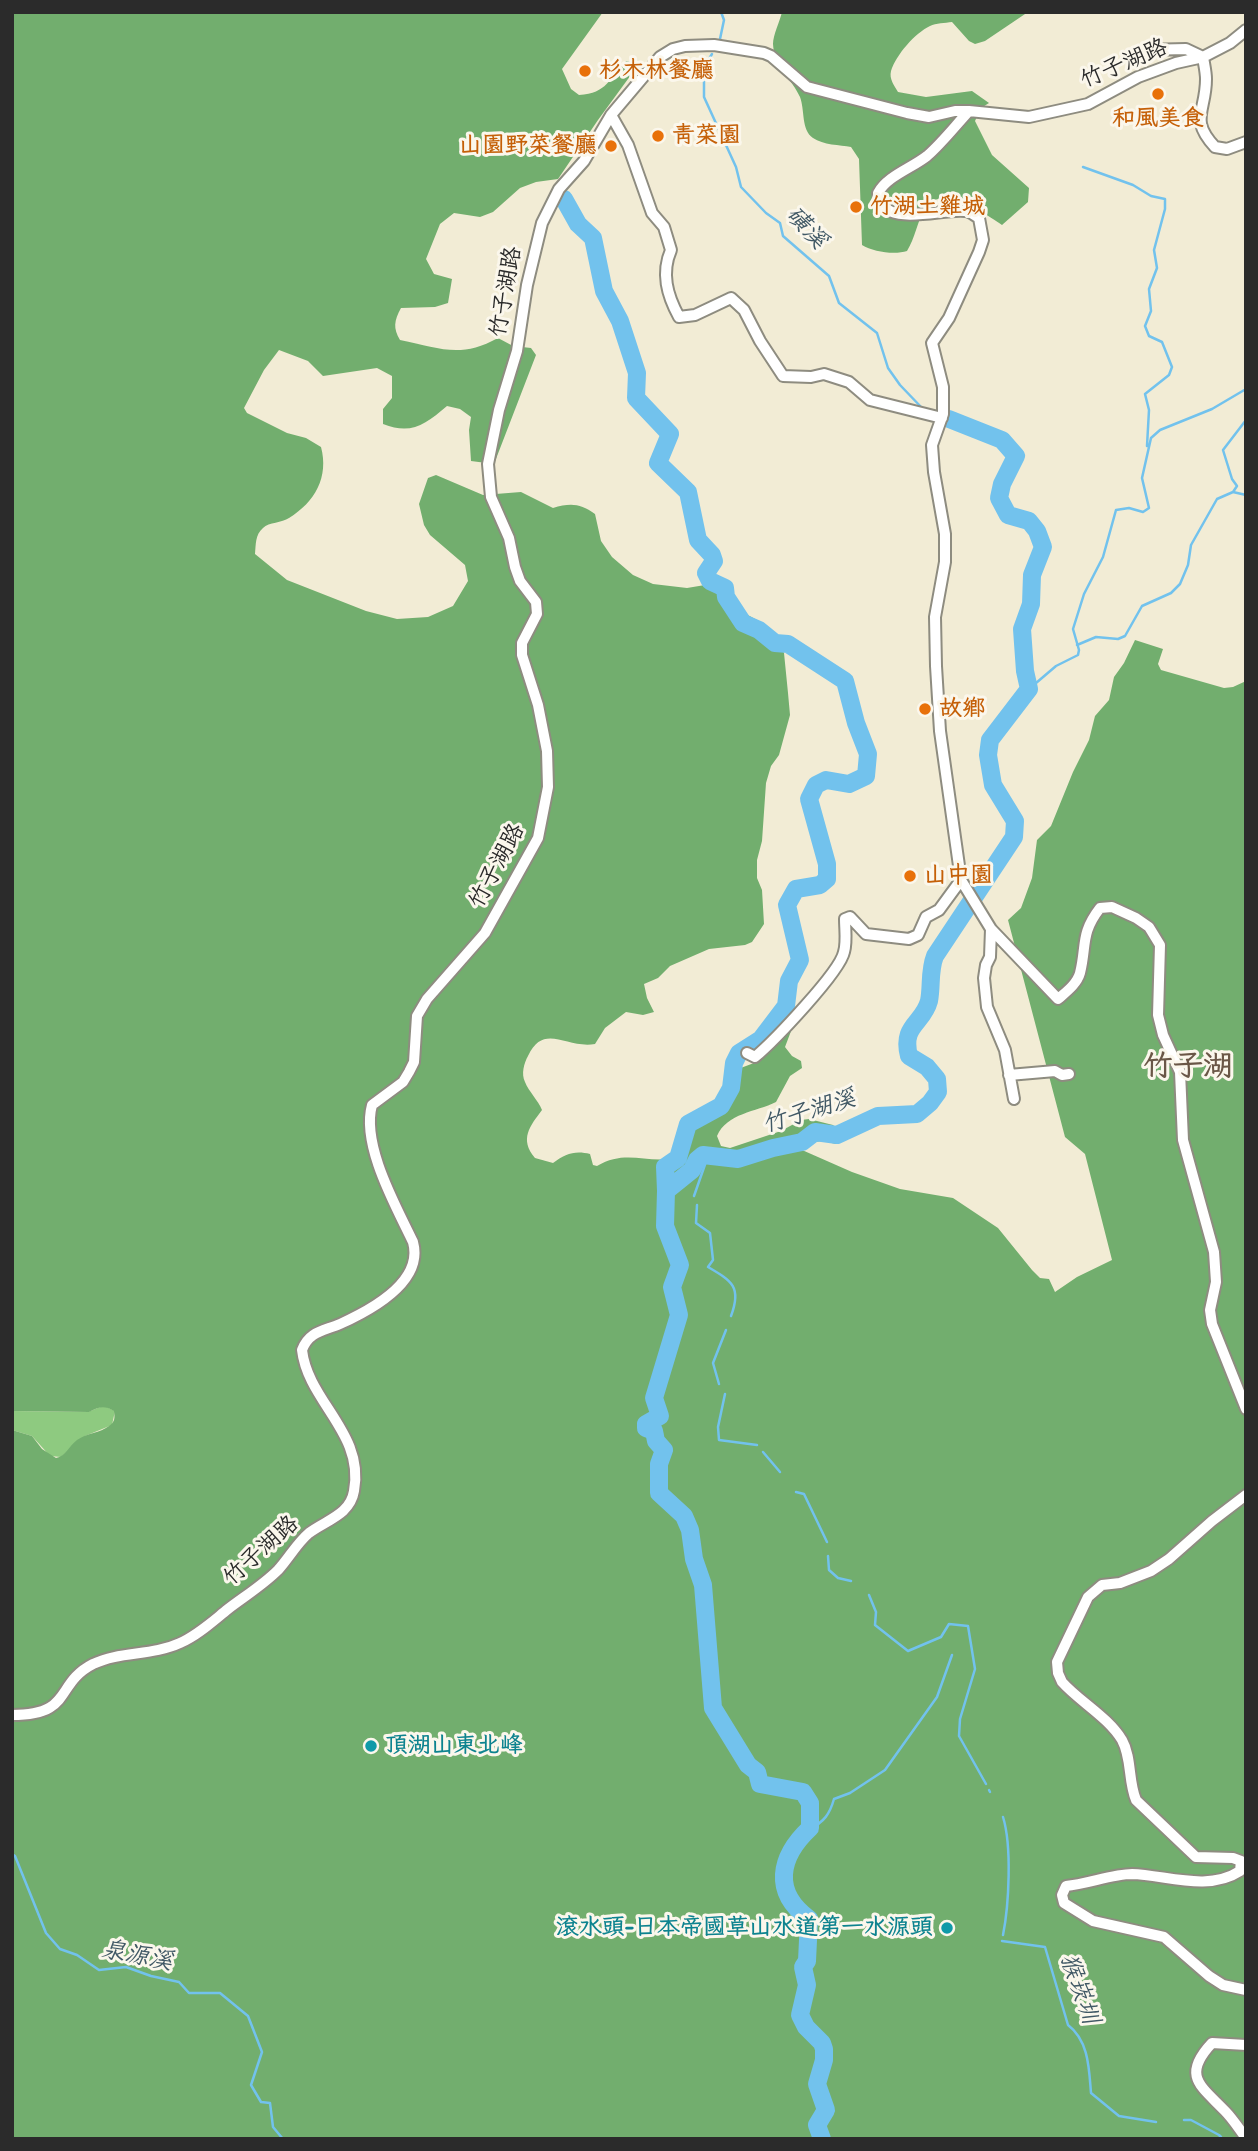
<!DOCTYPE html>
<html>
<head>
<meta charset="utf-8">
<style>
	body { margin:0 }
	#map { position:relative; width:1258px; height:2151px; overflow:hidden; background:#f2ecd5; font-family:"Patrick Hand",sans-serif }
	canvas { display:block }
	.frame { position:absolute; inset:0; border:14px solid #2b2b2b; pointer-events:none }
</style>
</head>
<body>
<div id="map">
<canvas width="1258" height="2151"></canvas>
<div class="frame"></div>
</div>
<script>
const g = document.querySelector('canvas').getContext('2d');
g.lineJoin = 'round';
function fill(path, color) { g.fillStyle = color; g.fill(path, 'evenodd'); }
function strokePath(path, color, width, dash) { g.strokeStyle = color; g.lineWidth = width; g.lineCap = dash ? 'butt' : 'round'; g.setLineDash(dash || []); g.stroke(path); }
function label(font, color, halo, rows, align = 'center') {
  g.font = font + ' "Patrick Hand","LXGW WenKai TC",sans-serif'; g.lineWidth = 6; g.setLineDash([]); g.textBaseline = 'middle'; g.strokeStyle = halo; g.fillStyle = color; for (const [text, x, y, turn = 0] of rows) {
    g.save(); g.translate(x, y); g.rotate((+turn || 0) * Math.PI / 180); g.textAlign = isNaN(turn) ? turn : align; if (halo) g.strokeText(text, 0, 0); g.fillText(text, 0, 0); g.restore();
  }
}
const green = new Path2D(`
	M100,1407H107L115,1411L112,1425L85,1436L61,1457L50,1456L32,1436L12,1430V1411L88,1412Z`);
const forest = new Path2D(`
	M12,12H603L562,69L571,89L579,95C608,93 608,79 626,61H637L636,68L598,120L558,179L536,182L520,188L493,212L480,217L454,213L440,224L426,259L434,274L452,279L448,303L435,307L401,308C394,321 393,328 400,340C440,348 460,359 498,338L513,346L531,348L536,355L494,464L471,461L469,430L471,417L460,409L447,406C425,425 411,435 383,424V409L392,398V376L377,368L323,376L308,361L279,350L264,370L244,408L247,413L287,433L306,438L321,447C329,477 315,502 289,518C282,523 269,522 263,528C255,535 256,544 255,554L287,580L366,611L397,619L428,617L453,606L468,581L465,565L430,535L424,525L419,504L428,478L436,475L483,495L521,492L553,508C570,503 580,503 595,514L601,541L612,557L633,575L653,584L687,588L705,585L718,588L746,614L764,624L774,633L784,653L788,693L790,715L779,755L771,766L766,783L762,841L757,860V878L762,890L764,924L752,942L745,945L709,949L670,966L658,978L644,984L647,998L654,1012L643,1015L626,1012L605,1028L595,1044C566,1049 544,1022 528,1056C524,1063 521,1074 525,1082C529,1092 538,1100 542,1110C530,1126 519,1139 535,1158L553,1163C565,1154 575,1150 590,1154L593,1165L597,1166C626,1149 646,1164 676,1158C688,1116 675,1123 719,1102L730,1072L754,1063L780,1017L791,1010L794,1011L796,1018L785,1047L792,1056L801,1061L802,1068L790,1076L776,1102C756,1112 727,1113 717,1136L721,1146L730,1148L781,1131L801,1120L809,1119L833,1125L844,1137L843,1141L836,1144L823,1141L804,1143L802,1150L852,1172L900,1189L953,1198L998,1228L1032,1270L1040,1278L1049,1279L1055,1292L1077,1277L1112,1260L1085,1154L1065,1137L1008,920L1021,908L1032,878L1037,840L1051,826L1073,772L1089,740L1095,716L1109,700L1114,677L1124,663L1135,640L1163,649L1158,664L1161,670L1224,688L1233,687L1246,681V2139H12V1430L32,1436L42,1449L56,1458C66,1456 69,1446 77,1440C87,1433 100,1433 109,1426C115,1422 115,1418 114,1411C104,1405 99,1407 89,1412L12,1411Z
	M782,12H1028L985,41L975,44L969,41L952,22C945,23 936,23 930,26C915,33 896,55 891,71C889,79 894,85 898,92L926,97L972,91L989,103L981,108L975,121L992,155L1029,188L1028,202L1002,225C985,214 940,181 924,210C917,223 915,238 907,251C895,255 873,252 862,245L859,159L851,147C840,145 823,145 813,138C801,130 805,110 800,97C792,79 774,66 773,44C773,35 780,21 782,12Z`);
const stream = new Path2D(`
	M720,39L724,20L721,12
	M712,54L704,67V97L736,167L741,187L766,213L780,223L783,236L829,276L839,303L877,333L888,368L900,385L923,409
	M1083,167L1133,185L1151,196L1165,199V209L1154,250L1157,268L1149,289L1151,311L1145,326L1149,336L1162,342L1172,367L1169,375L1145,394L1149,410L1147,446
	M1233,492L1237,486L1232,479L1223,450L1246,420
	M1077,645L1096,637L1118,639L1125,636L1142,606L1171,593L1180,584L1188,565L1191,545L1217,499L1233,492L1246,495
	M1029,689L1056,666L1078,655L1079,650L1073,629L1084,594L1103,557L1116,510L1129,508L1143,512L1149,508L1142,478L1151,438L1160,430L1212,409L1246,389
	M694,1196L708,1156
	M697,1205L696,1223L710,1233L713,1260L708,1267C732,1281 742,1287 731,1316
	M719,1384L713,1363L726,1330
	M725,1394L718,1427L719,1440L757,1445
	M763,1452L780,1472
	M796,1492L804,1494L827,1542
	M828,1556L829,1570L838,1578L851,1581
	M869,1595L876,1612L875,1625L908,1651L941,1637L949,1624L968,1626L975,1669L960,1719L959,1736L986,1784
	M989,1790L990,1792
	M1003,1817C1012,1846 1009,1905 1003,1935
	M810,1828C824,1823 830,1813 834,1799L850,1793L885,1770L937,1697L952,1655
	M12,1854L15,1856L46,1933L60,1949L77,1955L99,1970L126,1967L151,1976L179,1982L189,1993H220L248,2016L262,2052L251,2085L261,2102L270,2103L273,2127L283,2139
	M1002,1941L1045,1947L1068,2025C1089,2041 1089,2069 1091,2093L1119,2116L1156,2122
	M1184,2120H1191L1219,2135L1221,2137`);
const river = new Path2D(`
	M564,199L578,224L593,238L604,291L620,321L637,373L636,398L670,434L658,463L688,492L698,540L712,555L714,561L706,573L710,581L725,588L726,597L743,623L759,630L775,643L788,644L845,681L856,723L868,754L866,776L849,784L826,780L816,785L809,799L827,864V879L820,885L796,889L787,905L800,960L789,981L786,1006L761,1039L739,1053L734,1063L731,1088L721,1106L688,1124L678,1158L665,1167L666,1191
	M822,2139L817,2125L826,2110L817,2084L824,2060V2049L822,2043L806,2027L800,2015L807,1985L803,1967L807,1961L809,1919C772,1892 779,1857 810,1828V1803L803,1792L760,1784L757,1772L748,1765L713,1708L703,1585L694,1559L690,1530L684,1516L659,1493V1464L664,1450L656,1441L654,1431L646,1428V1424L660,1416L654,1398L679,1315L672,1287L680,1265L665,1226L666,1191L692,1170L697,1160L703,1155L738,1159L773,1148L802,1142L815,1132L837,1135L878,1116L917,1114L930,1103L938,1092L937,1079L927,1067L909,1056C901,1025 923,1024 929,1001C932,986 929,971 935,956L1014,837L1015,821L993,785L988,755L990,740L1029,689L1025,671L1022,629L1031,604L1032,575L1043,547L1037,531L1029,521L1008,515L999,498L1002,484L1016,456L1002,440L949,419`);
const minor = new Path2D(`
	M1143,50L1186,49L1203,57
	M1203,57C1204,64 1206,72 1206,79C1206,112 1189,119 1215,147L1227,149L1246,142
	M969,111C955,126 942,143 927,156C912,168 887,176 878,193C882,230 941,208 965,211C970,211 975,216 979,218L983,240L979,252L949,318L932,343L943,387V414L932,445L934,472L945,534V562L935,617L936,666L940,731L961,880L991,929L1058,999C1066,992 1077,984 1080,973C1087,945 1080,934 1100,908L1112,907L1136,918L1149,927L1160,945L1158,1015L1163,1035L1180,1072L1183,1140L1214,1252L1216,1282L1210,1310L1212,1324L1246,1409
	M611,115L628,145L652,213L664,227L671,250C661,273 667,295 679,317L695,315L731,298L744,310L760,341L783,376L811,377L824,374L849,382L870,400L942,418
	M991,929L990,957L986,965L984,978L987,1007L1005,1050L1014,1099
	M747,1053L755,1057C773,1042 840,972 844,952C847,942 845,930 845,919L850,917L866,934L909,939L918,935L926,917L939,910L961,880
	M1009,1075L1055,1071L1062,1075L1069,1074
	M1246,1495L1212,1521L1169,1559L1151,1571L1120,1583L1102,1585L1088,1597L1057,1662L1058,1673L1062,1682C1080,1702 1108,1717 1122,1740C1132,1758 1128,1781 1136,1800L1196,1857L1233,1858L1241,1861L1240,1871C1208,1892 1166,1875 1132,1874C1113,1874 1087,1884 1066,1886L1062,1895L1064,1903L1093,1921L1164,1937L1209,1976L1223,1985L1246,1990
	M12,1715C74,1715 54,1684 93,1664C120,1651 152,1656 180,1643C198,1635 213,1621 228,1609C245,1596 263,1585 278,1570C289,1558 297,1543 309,1533C326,1520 350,1515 354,1491C365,1433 308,1402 302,1350C309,1331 324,1331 340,1324C371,1310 424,1282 413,1242C396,1206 361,1145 372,1105L403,1082L409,1072L414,1062L417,1016L427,999L485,933L538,838L548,787L547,751L538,705L522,655V643L537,614L536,602L520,581L515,567L509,538L491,497L488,464L499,410L517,351L527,285L542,223L559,189L584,161L611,115L660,57L673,49L685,46L714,45L764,53L771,56L807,87L907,113L929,117L955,111H969L1029,117L1088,104L1138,77L1176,63L1203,57L1230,43L1246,30
	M1246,2045L1212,2043C1181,2076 1201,2086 1225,2111C1233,2119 1239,2129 1246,2138`);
const markers = [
	[585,71,7,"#e8710a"],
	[1158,94,7,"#e8710a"],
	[658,136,7,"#e8710a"],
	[611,146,7,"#e8710a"],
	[856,207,7,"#e8710a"],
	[925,709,7,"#e8710a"],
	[910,876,7,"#e8710a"],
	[371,1746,7,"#0f9aa8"],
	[947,1928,7,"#0f9aa8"]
];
const streetNames = [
	["竹子湖路",1124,64,-23],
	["竹子湖路",506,292,-80],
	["竹子湖路",497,866,-62],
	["竹子湖路",261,1551,-42]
];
const foodNames = [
	["杉木林餐廳",599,71],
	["和風美食",1158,119,"center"],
	["青菜園",672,136],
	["山園野菜餐廳",597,146,"right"],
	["竹湖土雞城",870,207],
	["故鄉",939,709],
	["山中園",924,876]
];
const cultureNames = [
	["頂湖山東北峰",385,1746],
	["滾水頭-日本帝國草山水道第一水源頭",933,1928,"right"]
];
const waterNames = [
	["磺溪",806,228,47],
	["竹子湖溪",809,1112,-17],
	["泉源溪",137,1956,11],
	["猴崁圳",1079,1989,70]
];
const districtNames = [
	["竹子湖",1188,1067]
];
fill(green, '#8eca80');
fill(forest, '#72ae6e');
strokePath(stream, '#72c2ed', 2.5);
strokePath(river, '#72c2ed', 18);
strokePath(minor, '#8e8c80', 14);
strokePath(minor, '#fff', 10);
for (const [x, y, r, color] of markers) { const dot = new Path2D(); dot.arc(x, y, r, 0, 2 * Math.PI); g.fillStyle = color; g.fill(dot); strokePath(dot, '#fbf7ec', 2.5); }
label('23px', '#2b2b2b', '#fbf7ec', streetNames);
label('bold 23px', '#c56008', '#fbf7ec', foodNames, 'left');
label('bold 23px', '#0d838f', '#fbf7ec', cultureNames, 'left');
label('italic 24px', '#405865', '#fbf7ec', waterNames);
label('bold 30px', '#6a5747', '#fbf7ec', districtNames);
</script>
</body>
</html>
